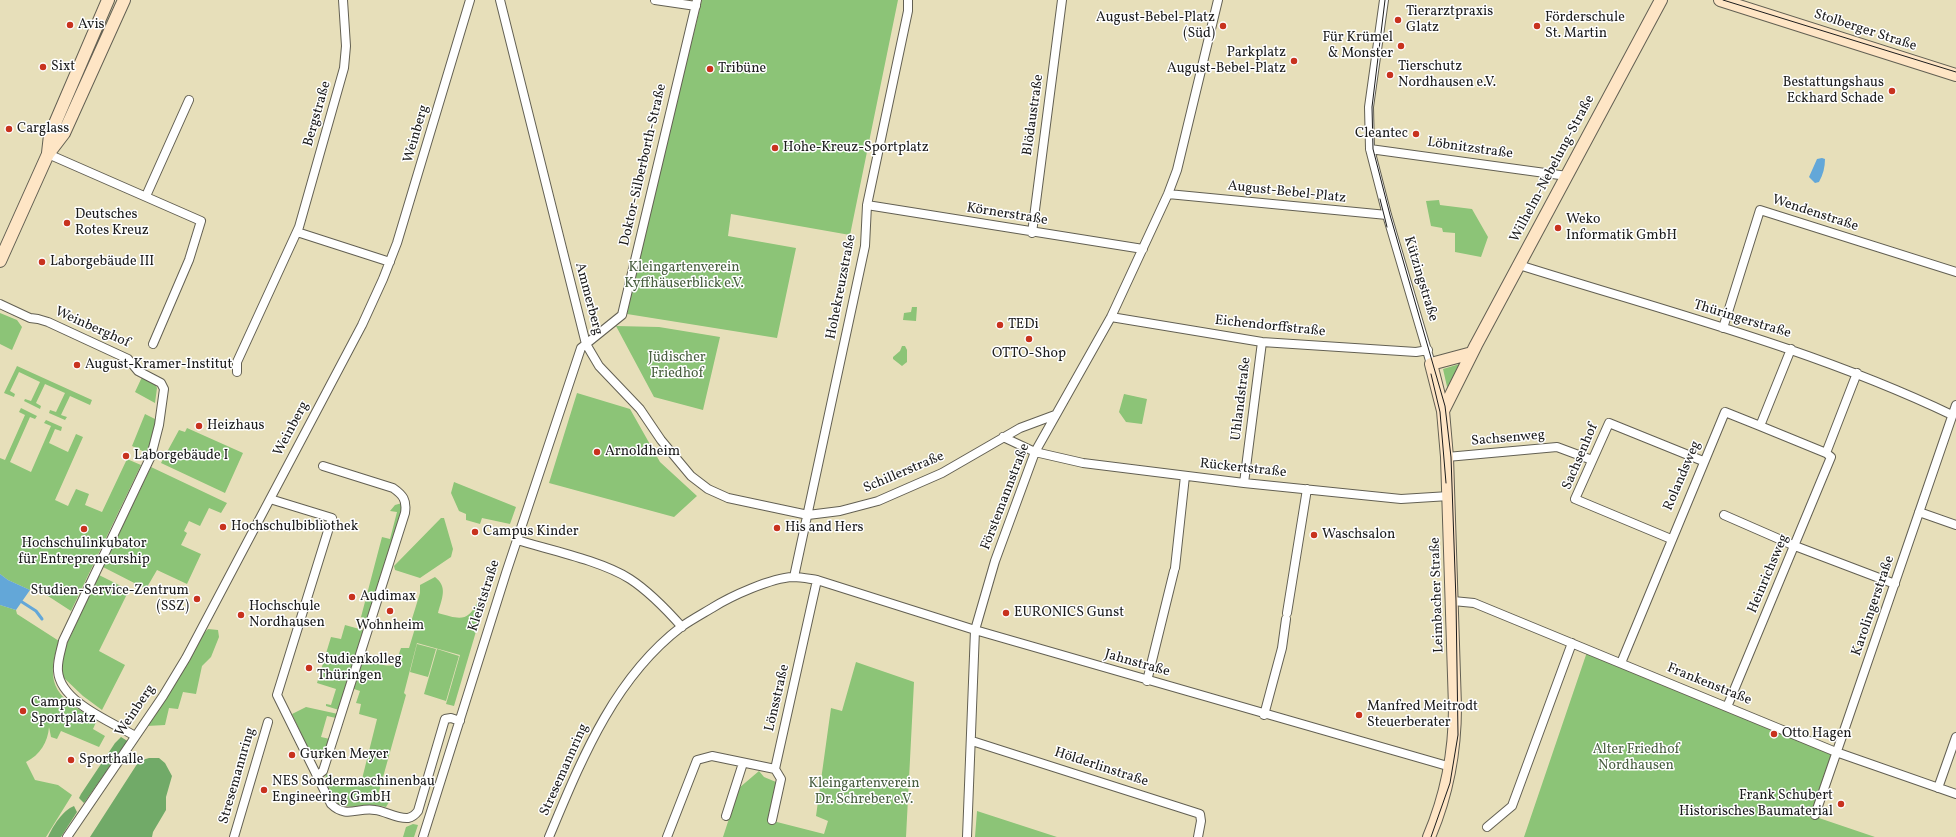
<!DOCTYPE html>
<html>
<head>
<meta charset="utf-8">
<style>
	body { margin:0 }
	canvas { display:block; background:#e7dfba }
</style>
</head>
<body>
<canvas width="1956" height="837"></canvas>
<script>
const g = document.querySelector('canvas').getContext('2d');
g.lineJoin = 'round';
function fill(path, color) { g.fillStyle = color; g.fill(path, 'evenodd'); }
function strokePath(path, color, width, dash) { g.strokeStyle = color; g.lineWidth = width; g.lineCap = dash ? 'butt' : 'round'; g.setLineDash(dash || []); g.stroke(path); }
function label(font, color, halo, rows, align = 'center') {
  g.font = font + ' Vollkorn,serif'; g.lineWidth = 3; g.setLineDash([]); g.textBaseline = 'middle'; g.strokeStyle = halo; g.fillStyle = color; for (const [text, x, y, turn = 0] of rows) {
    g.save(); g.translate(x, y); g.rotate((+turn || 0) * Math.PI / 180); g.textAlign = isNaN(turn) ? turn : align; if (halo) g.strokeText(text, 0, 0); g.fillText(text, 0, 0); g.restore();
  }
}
const green = new Path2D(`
	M702,0H898L850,235L731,214L728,236L796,248L777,338L627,314L647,223Z
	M1439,200L1440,205L1472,209L1488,237L1481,257L1455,252V233L1443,232L1442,228L1431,226L1426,201Z
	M912,307H917L916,321L903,320L904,313L911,312Z
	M0,313L17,320L22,327L12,350L0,344Z
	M616,326L659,327L720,337L703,410L654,397Z
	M902,346H905L907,350V362L902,366L893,359V357L900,351Z
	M1463,363L1448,391L1443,369Z
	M17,366L92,400L90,405L70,396L61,415L67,417L65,420L49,413L50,410L56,412L65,393L45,384L36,403L41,406L40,409L24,401L25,399L31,401L40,382L19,372L10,391L15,394L14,397L4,393Z
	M142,377L155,384L157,388L155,403L135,392Z
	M577,393L630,409L660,462L697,496L674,517L549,483Z
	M1124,394L1147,399L1142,424L1126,422L1119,412Z
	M21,408L37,416L35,419L30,417L10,462L31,472L51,426L44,423L46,420L62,427L61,431L55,429L49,443L68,452L76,434L83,437L55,500L68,506L76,489L89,494L85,505L102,512L127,459L141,465L71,611L31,585L30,590L8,580L0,574V458L5,460L25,415L19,412Z
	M145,414L157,420L147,453L132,446Z
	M187,428L243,453L225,493L161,463L179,430L185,432Z
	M151,467L227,503L221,513L209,508L200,526L189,521L184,531L187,533L181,545L201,554L187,584L157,570L146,589L103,567Z
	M454,482L516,507L510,524L482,518L480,524L466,520V514L459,511L451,493Z
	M402,503L403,506L367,619L361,617L382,537L390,539L397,512L390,511L395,505Z
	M441,518H444L453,549L451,557L420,578L395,570L394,566Z
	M99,575L129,590L99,651L125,665L102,710L83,696L63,677L62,662L65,648Z
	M435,577C448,587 442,598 438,613C459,619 468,623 478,601H485L454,706L446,704L460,655L417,643L404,693L406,695L378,795L381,801L389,802L386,807C366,802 357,811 338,804L325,782L326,774C341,779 342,794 361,783L377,719L359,714L361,704L356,703L360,691L351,688L359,663C372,659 382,668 395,665L401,648H409L416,625L411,622L420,593V585Z
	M0,605L16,610L17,614L59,641C43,687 59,699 97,720L93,729L105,736L99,747L61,731L57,739L51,737L49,727C48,742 40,755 26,762L35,780L58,785L72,795L46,837H0Z
	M345,625L363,630L339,710L326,706V704L331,705L336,689L317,683L331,637L341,639Z
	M208,629L218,630L219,637L211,657L202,666L196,694L183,692L178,709L169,708L165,725L147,726L158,711L202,635Z
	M417,644L436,649L428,677L410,672Z
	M437,649L459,656L446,701L424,694Z
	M1587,652L1833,755L1813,816L1875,837H1524Z
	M856,662L914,682L906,837H723L739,788L759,771L764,777L776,782L769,820L824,834L828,821L816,816L831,708L842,711Z
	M306,707L338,714L336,718L327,716L321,737L330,739C327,749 327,757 316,759L311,755L292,714Z
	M977,811L1057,837H975Z
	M413,824L418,825L414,837H403L406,827Z`);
const forest = new Path2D(`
	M121,737L129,742L122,749L84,803L79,798L81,794L115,743Z
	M149,758H159L165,763L172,776L166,797V810L153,832L152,837H90L139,761Z
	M74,806L77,812L61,837H48C53,826 63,810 74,806Z`);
const water = new Path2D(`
	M1822,158L1825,159C1825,167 1823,175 1819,182L1815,183L1809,177L1817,159Z
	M0,574L8,580L30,590L16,610L0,605Z`);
const stream = new Path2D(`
	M22,602L36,611L42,619`);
const street = new Path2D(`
	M500,0L586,344L599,366L640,409L661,440L691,476L708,489L728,498L808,515L840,511L878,501L942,473L1020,428L1055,415
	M655,0L696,6
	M1384,0L1369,107L1370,149L1387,215L1431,364
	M1370,149L1567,176
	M48,154L201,221L189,260L153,344
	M1168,194L1387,215
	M146,196L189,100
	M867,205L1143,249
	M297,232L390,262
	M1032,233L1062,0
	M1519,265C1665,311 1814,349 1952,415
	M0,304L30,318L38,319L48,322L128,359L138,371L161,383L164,389L159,425L151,456L63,641C61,651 57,661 58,671C60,702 112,722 135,736
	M1111,317L1262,342L1416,352L1428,350
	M1723,328L1760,210L1956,272
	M237,372V362L299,227L344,68L346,46L343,0
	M1760,426L1826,453
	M1003,437L1035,452L1083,463L1244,483L1401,499L1449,496
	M1447,457L1557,447L1592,460
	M1244,483L1262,342
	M270,499L332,518L277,695L331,804C346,819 358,807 375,810C385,811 397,819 408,818C413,817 415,815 418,811L445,719L451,718L460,721
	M1919,512L1956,525
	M1724,515L1795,546L1895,584
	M1671,539L1575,499L1609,423L1703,461
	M517,540C550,550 602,561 630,579C650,592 666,609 682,627
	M1175,568L1185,476
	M794,577L865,246L867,205L908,11V0
	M1453,601L1474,603L1836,752L1956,794
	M1287,613L1307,489
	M1621,663L1725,412L1760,426L1791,349
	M1147,681L1174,571
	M1727,707L1831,457L1826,453L1857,373
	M1264,715L1282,648L1286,619
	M972,741L1200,814L1201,821L1198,837
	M318,775L323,771L405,513C407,500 403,495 393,488L323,466
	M1938,788L1956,737
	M1815,815L1956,405
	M726,816L743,763
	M772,820L781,779L775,769L817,580
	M1487,827L1512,806L1572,643
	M67,837L163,696L186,658L362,325L383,279L397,243L470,0
	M234,837L268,722
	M423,837L506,573L581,348L622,315L697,0
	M549,837C581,761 613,679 681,627C691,620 702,614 712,608C731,596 771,578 793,577C801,577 810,579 817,580L975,630L1451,767
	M667,837L697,760L712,756L775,769
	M967,837L975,630L995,561L1035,452L1111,317L1168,194L1177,170L1218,0`);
const secondary = new Path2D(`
	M1720,0L1956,75
	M48,153L50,135L108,0
	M0,261L48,154L64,133L124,0
	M1443,411L1476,345L1661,0
	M1429,837C1447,795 1455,752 1455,707L1447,457L1443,411L1431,364L1472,353`);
const tram = new Path2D(`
	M1385,0L1372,107L1373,149L1390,215L1445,406L1451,457L1456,601L1458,735L1450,783L1431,837
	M1723,0L1956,72
	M1380,199L1387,227
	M1431,374L1440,412L1446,483`);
const markers = [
	[1398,20,4,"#c8321e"],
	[70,25,4,"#c8321e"],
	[1223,26,4,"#c8321e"],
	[1537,26,4,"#c8321e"],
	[1401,46,4,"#c8321e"],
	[1294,61,4,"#c8321e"],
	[43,67,4,"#c8321e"],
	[710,69,4,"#c8321e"],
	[1390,75,4,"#c8321e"],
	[1892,91,4,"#c8321e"],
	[9,129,4,"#c8321e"],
	[1416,134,4,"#c8321e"],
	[775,148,4,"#c8321e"],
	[67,223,4,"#c8321e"],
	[1558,228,4,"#c8321e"],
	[42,262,4,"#c8321e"],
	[1000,325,4,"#c8321e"],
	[1029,339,4,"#c8321e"],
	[77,365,4,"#c8321e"],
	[199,426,4,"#c8321e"],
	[597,452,4,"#c8321e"],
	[126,456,4,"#c8321e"],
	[223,527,4,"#c8321e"],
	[777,528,4,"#c8321e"],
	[84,529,4,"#c8321e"],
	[475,532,4,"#c8321e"],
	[1314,535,4,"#c8321e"],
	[352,597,4,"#c8321e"],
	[197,599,4,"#c8321e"],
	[390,611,4,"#c8321e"],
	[1006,613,4,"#c8321e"],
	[241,615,4,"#c8321e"],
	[309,668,4,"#c8321e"],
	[23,711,4,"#c8321e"],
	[1359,715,4,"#c8321e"],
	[1774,734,4,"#c8321e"],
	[292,755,4,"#c8321e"],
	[71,760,4,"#c8321e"],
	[264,790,4,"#c8321e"],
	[1841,804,4,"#c8321e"]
];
const poiNames = [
	["Tierarztpraxis",1406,12],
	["Glatz",1406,28],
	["August-Bebel-Platz",1215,18,"right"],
	["(Süd)",1215,34,"right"],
	["Förderschule",1545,18],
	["St. Martin",1545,34],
	["Avis",78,25],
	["Für Krümel",1393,38,"right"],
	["& Monster",1393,54,"right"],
	["Parkplatz",1286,53,"right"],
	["August-Bebel-Platz",1286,69,"right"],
	["Sixt",51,67],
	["Tierschutz",1398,67],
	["Nordhausen e.V.",1398,83],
	["Tribüne",718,69],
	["Bestattungshaus",1884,83,"right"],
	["Eckhard Schade",1884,99,"right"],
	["Carglass",17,129],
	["Cleantec",1408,134,"right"],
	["Hohe-Kreuz-Sportplatz",783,148],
	["Deutsches",75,215],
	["Rotes Kreuz",75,231],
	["Weko",1566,220],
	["Informatik GmbH",1566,236],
	["Laborgebäude III",50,262],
	["TEDi",1008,325],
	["OTTO-Shop",1029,354,"center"],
	["August-Kramer-Institut",85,365],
	["Heizhaus",207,426],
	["Arnoldheim",605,452],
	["Laborgebäude I",134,456],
	["Hochschulbibliothek",231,527],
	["His and Hers",785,528],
	["Campus Kinder",483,532],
	["Waschsalon",1322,535],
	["Hochschulinkubator",84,544,"center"],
	["für Entrepreneurship",84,560,"center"],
	["Studien-Service-Zentrum",189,591,"right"],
	["(SSZ)",189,607,"right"],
	["Audimax",360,597],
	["Hochschule",249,607],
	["Nordhausen",249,623],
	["EURONICS Gunst",1014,613],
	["Wohnheim",390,626,"center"],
	["Studienkolleg",317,660],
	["Thüringen",317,676],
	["Campus",31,703],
	["Sportplatz",31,719],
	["Manfred Meitrodt",1367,707],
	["Steuerberater",1367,723],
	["Otto Hagen",1782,734],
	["Gurken Meyer",300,755],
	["Sporthalle",79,760],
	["NES Sondermaschinenbau",272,782],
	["Engineering GmbH",272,798],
	["Frank Schubert",1833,796,"right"],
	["Historisches Baumaterial",1833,812,"right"]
];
const streetNames = [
	["Stolberger Straße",1865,31,18],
	["Bergstraße",318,114,-74],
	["Blödaustraße",1034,115,-82],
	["Weinberg",417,134,-74],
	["Löbnitzstraße",1470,149,8],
	["Doktor-Silberborth-Straße",644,165,-77],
	["Wilhelm-Nebelung-Straße",1553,169,-62],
	["August-Bebel-Platz",1287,193,6],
	["Wendenstraße",1815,214,18],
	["Körnerstraße",1007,215,9],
	["Kützingstraße",1420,279,73],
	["Hohekreuzstraße",842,287,-79],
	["Ammerberg",588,299,75],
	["Thüringerstraße",1742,320,17],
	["Eichendorffstraße",1270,327,6],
	["Weinberghof",92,328,24],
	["Uhlandstraße",1242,399,-83],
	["Weinberg",292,429,-62],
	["Sachsenweg",1508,439,-5],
	["Sachsenhof",1581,457,-67],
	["Rückertstraße",1243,469,6],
	["Schillerstraße",904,473,-23],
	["Rolandsweg",1683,476,-67],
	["Förstemannstraße",1006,497,-69],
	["Heinrichsweg",1769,574,-67],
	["Leimbacher Straße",1438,595,-92],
	["Kleiststraße",485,596,-72],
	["Karolingerstraße",1874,606,-71],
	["Jahnstraße",1137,664,16],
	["Frankenstraße",1709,685,22],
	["Lönsstraße",778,698,-77],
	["Weinberg",136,711,-56],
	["Hölderlinstraße",1101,768,18],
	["Stresemannring",565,770,-66],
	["Stresemannring",238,776,-74]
];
const parkNames = [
	["Kleingartenverein",684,268],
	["Kyffhäuserblick e.V.",684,284],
	["Jüdischer",677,358],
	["Friedhof",677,374],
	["Alter Friedhof",1636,750],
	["Nordhausen",1636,766],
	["Kleingartenverein",864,784],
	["Dr. Schreber e.V.",864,800]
];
fill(green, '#8cc477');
fill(forest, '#71aa68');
fill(water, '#63a7d8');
strokePath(stream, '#63a7d8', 3);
strokePath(street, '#636053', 10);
strokePath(secondary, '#636053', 14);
strokePath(street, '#fff', 8);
strokePath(secondary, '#fee5c5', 12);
strokePath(tram, '#1c1c1c', 1);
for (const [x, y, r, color] of markers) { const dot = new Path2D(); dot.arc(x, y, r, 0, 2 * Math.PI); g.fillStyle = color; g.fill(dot); strokePath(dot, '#fff', 1.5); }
label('14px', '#1c1c1c', '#fff', poiNames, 'left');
label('14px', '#1c1c1c', '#fff', streetNames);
label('14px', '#495f40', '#fff', parkNames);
</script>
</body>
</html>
